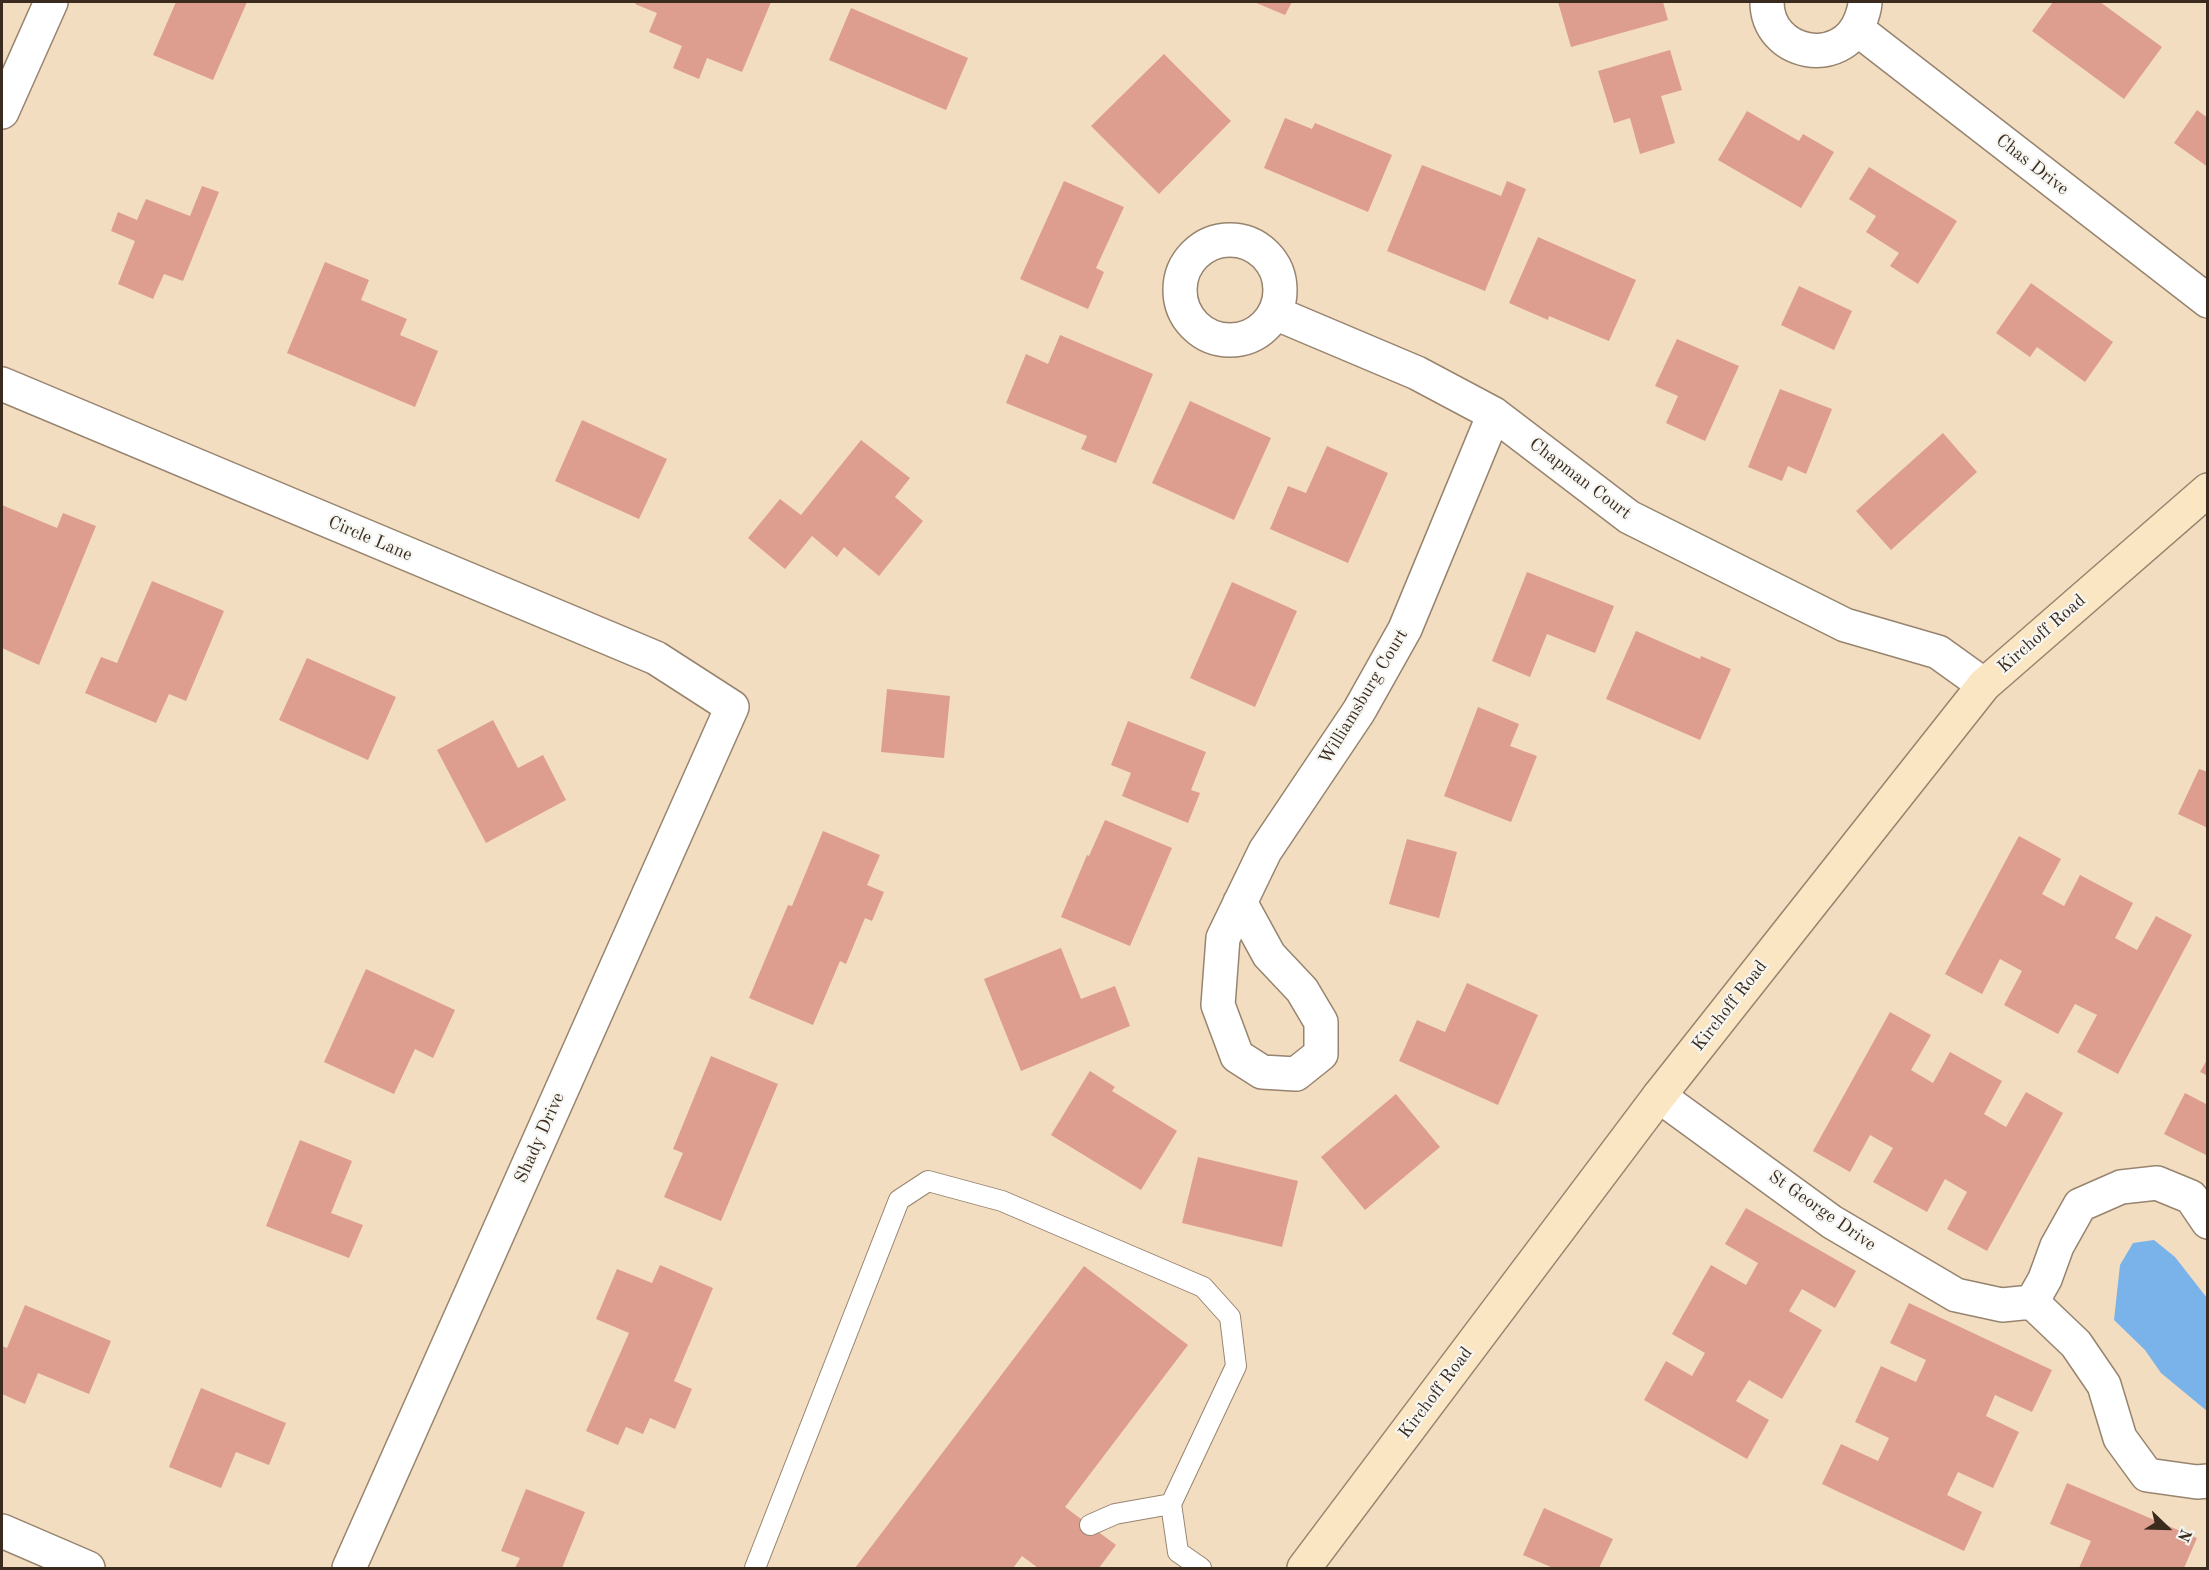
<!DOCTYPE html>
<html>
<head>
<meta charset="utf-8">
<style>
	body { margin:0 }
	#map { position:relative; width:2209px; height:1570px; overflow:hidden; background:#f3ddc0; font-family:"Old Standard TT",serif }
	canvas { display:block }
	.frame { position:absolute; inset:0; border:3px solid #3b2a1e; pointer-events:none }
	.north { position:absolute; left:2137px; top:1498px; width:60px; height:60px; -webkit-text-stroke:4px #f6f6f2; paint-order:stroke; rotate:113deg; font-size:16px; font-weight:700; line-height:24px; text-align:center; color:#3b2a1e }
	.north::after { content:''; display:block; margin:auto; width:21px; height:27px; background:#3b2a1e; clip-path:polygon(50% 0,100% 100%,50% 72%,0 100%) }
</style>
</head>
<body>
<div id="map">
<canvas width="2209" height="1570"></canvas>
<div class="frame"></div>
<div class="north">N</div>
</div>
<script>
const g = document.querySelector('canvas').getContext('2d');
g.lineJoin = 'round';
function fill(path, color) { g.fillStyle = color; g.fill(path, 'evenodd'); }
function strokePath(path, color, width, dash) { g.strokeStyle = color; g.lineWidth = width; g.lineCap = dash ? 'butt' : 'round'; g.setLineDash(dash || []); g.stroke(path); }
function label(font, color, halo, rows, align = 'center') {
  g.font = font + ' "Old Standard TT",serif'; g.lineWidth = 4.5; g.setLineDash([]); g.textBaseline = 'middle'; g.strokeStyle = halo; g.fillStyle = color; for (const [text, x, y, turn = 0] of rows) {
    g.save(); g.translate(x, y); g.rotate((+turn || 0) * Math.PI / 180); g.textAlign = isNaN(turn) ? turn : align; if (halo) g.strokeText(text, 0, 0); g.fillText(text, 0, 0); g.restore();
  }
}
const water = new Path2D(`
	M2154,1240L2175,1257L2207,1298V1411L2161,1373L2145,1350L2114,1320L2120,1265L2133,1243Z`);
const building = new Path2D(`
	M176,2H247L213,80L153,55Z
	M636,2H771L742,72L707,58L699,79L673,68L682,46L649,32L657,13L635,4Z
	M1254,2H1292L1285,15Z
	M1558,2H1663L1668,20L1571,47Z
	M2053,2H2100L2162,47L2124,99L2032,31Z
	M851,8L968,58L946,110L829,60Z
	M1670,50L1682,90L1661,96L1675,143L1640,154L1630,118L1614,123L1598,71Z
	M1164,54L1231,121L1159,194L1091,126Z
	M2197,110L2208,118V167L2174,143Z
	M1747,111L1799,141L1803,134L1834,152L1801,208L1718,160Z
	M1285,118L1312,129L1315,123L1392,155L1368,212L1264,168Z
	M1422,165L1501,196L1507,181L1526,189L1485,291L1387,251Z
	M1869,167L1957,221L1918,284L1890,266L1899,253L1866,232L1876,216L1849,199Z
	M1064,181L1124,207L1096,268L1104,272L1088,309L1020,279Z
	M202,186L219,192L183,281L164,274L153,299L118,284L135,241L111,231L118,212L137,220L146,199L190,216Z
	M1538,237L1636,280L1609,341L1549,316L1548,320L1509,303Z
	M325,262L369,280L361,300L407,319L400,335L438,351L415,407L287,353Z
	M2031,283L2113,342L2085,382L2037,347L2030,357L1996,333Z
	M1799,286L1852,311L1834,350L1781,325Z
	M1060,335L1153,374L1116,463L1081,449L1087,436L1006,403L1026,354L1048,364Z
	M1677,339L1739,366L1705,441L1666,423L1678,396L1655,386Z
	M1780,389L1832,409L1806,474L1788,466L1782,481L1748,467Z
	M1190,401L1271,438L1234,520L1152,483Z
	M582,420L667,459L639,519L555,481Z
	M1943,433L1977,472L1891,550L1856,511Z
	M861,440L910,478L895,497L923,521L879,576L844,547L837,557L812,536L785,569L748,538L780,499L801,515Z
	M1327,446L1388,473L1348,563L1270,529L1288,486L1306,493Z
	M2,505L57,528L63,513L96,526L39,665L2,648Z
	M1527,572L1614,606L1595,653L1547,634L1530,677L1492,661Z
	M152,581L224,611L186,701L169,694L156,723L85,693L101,657L117,663Z
	M1232,582L1297,611L1255,707L1190,678Z
	M1636,631L1700,659L1701,656L1731,669L1700,740L1606,699Z
	M307,658L396,697L368,760L279,720Z
	M887,689L950,696L944,758L881,752Z
	M1478,707L1519,724L1510,746L1537,756L1511,822L1444,796Z
	M493,720L518,768L543,755L566,800L486,843L437,750Z
	M1128,721L1206,752L1191,790L1200,793L1188,823L1122,796L1131,773L1111,765Z
	M2199,769L2208,772V828L2178,814Z
	M1105,820L1172,848L1130,946L1061,917L1087,855L1089,856Z
	M823,831L880,855L867,885L884,892L872,921L865,918L846,964L840,961L813,1025L749,998L788,905L792,906Z
	M2019,836L2061,859L2042,894L2064,906L2080,875L2133,903L2115,938L2137,950L2156,916L2192,935L2118,1074L2077,1052L2097,1015L2075,1004L2058,1034L2004,1005L2022,971L2000,959L1982,994L1945,974Z
	M1407,839L1457,852L1439,918L1389,904Z
	M1061,948L1081,999L1115,986L1130,1026L1021,1071L984,979Z
	M366,969L455,1010L433,1058L415,1049L394,1094L324,1062Z
	M1467,983L1538,1015L1498,1105L1399,1061L1417,1020L1445,1032Z
	M1890,1012L1931,1035L1911,1070L1933,1083L1950,1052L2002,1081L1984,1114L2006,1127L2026,1092L2063,1113L1987,1251L1947,1229L1967,1192L1945,1179L1927,1212L1873,1182L1893,1148L1870,1135L1850,1172L1813,1151Z
	M711,1056L778,1084L721,1221L664,1197L683,1153L673,1149Z
	M2208,1058V1076L2200,1072Z
	M1090,1071L1115,1087L1112,1091L1177,1131L1141,1190L1051,1135Z
	M2185,1093L2208,1105V1156L2164,1134Z
	M1396,1094L1440,1147L1365,1210L1321,1157Z
	M300,1140L352,1161L331,1213L363,1225L349,1258L266,1226Z
	M1198,1157L1298,1181L1282,1247L1182,1223Z
	M1746,1208L1856,1271L1835,1308L1802,1289L1789,1311L1822,1330L1782,1399L1749,1380L1736,1401L1769,1420L1747,1459L1644,1400L1666,1361L1692,1376L1705,1353L1672,1334L1711,1265L1746,1285L1758,1263L1725,1244Z
	M660,1265L713,1288L674,1381L692,1389L675,1429L650,1418L643,1434L626,1427L618,1445L586,1431L629,1333L596,1319L617,1269L652,1283Z
	M1084,1266L1188,1345L1065,1507L1116,1545L1099,1568H1038L1022,1556L1013,1568H855Z
	M1909,1303L2052,1370L2032,1412L1995,1395L1986,1416L2019,1432L1993,1488L1958,1472L1947,1495L1982,1512L1964,1551L1822,1484L1841,1444L1878,1461L1889,1438L1855,1422L1881,1366L1916,1382L1926,1360L1890,1343Z
	M25,1305L111,1341L89,1394L38,1373L25,1404L2,1394V1346L7,1348Z
	M201,1388L286,1423L269,1465L236,1452L221,1488L169,1467Z
	M2067,1483L2197,1538L2184,1568H2079L2091,1541L2050,1524Z
	M526,1489L585,1512L562,1568H515L520,1558L501,1551Z
	M1544,1508L1613,1539L1599,1568H1553L1523,1555Z`);
const lane = new Path2D(`
	M1090,1525L1115,1514L1171,1504
	M755,1568L899,1200L928,1181L1002,1201L1203,1287L1230,1317L1236,1366L1171,1504L1178,1552L1201,1568`);
const street = new Path2D(`
	M1767,2C1767,55 1842,70 1861,19C1863,13 1865,8 1865,2
	M1857,29L2208,301
	M2,112L51,2
	M1180 290a50 50 0 1 1 100 0a50 50 0 1 1-100 0Z
	M1275,313L1417,373L1494,414L1629,517L1845,625L1938,652L1984,685
	M2,384L656,658L732,707L349,1568
	M1240,902L1269,955L1302,990L1321,1022V1054L1296,1074L1262,1072L1237,1056L1218,1005L1223,938L1265,851L1359,711L1405,629L1494,414
	M1659,1096L1832,1222L1956,1295L2002,1305L2032,1302L2076,1344L2104,1385L2120,1438L2147,1475L2197,1482L2208,1481
	M2032,1302L2045,1279L2057,1246L2080,1205L2121,1187L2157,1183L2191,1197L2208,1222
	M2,1531L88,1568`);
const secondary = new Path2D(`
	M1304,1568L1659,1096L1984,685L2208,490`);
const streetNames = [
	["Chas Drive",2032,165,38],
	["Chapman Court",1580,479,37],
	["Circle Lane",370,539,23],
	["Kirchoff Road",2042,634,-41],
	["Williamsburg Court",1364,697,-59],
	["Kirchoff Road",1730,1006,-52],
	["Shady Drive",540,1138,-66],
	["St George Drive",1822,1211,35],
	["Kirchoff Road",1436,1393,-53]
];
fill(water, '#7ab2ea');
fill(building, '#dd9e8f');
strokePath(lane, '#97846f', 22);
strokePath(street, '#97846f', 36);
strokePath(secondary, '#97846f', 36);
strokePath(lane, '#fff', 20);
strokePath(street, '#fff', 33);
strokePath(secondary, '#fbe6c4', 33);
label('18px', '#3b2a1e', '#f6f6f2', streetNames);
</script>
</body>
</html>
